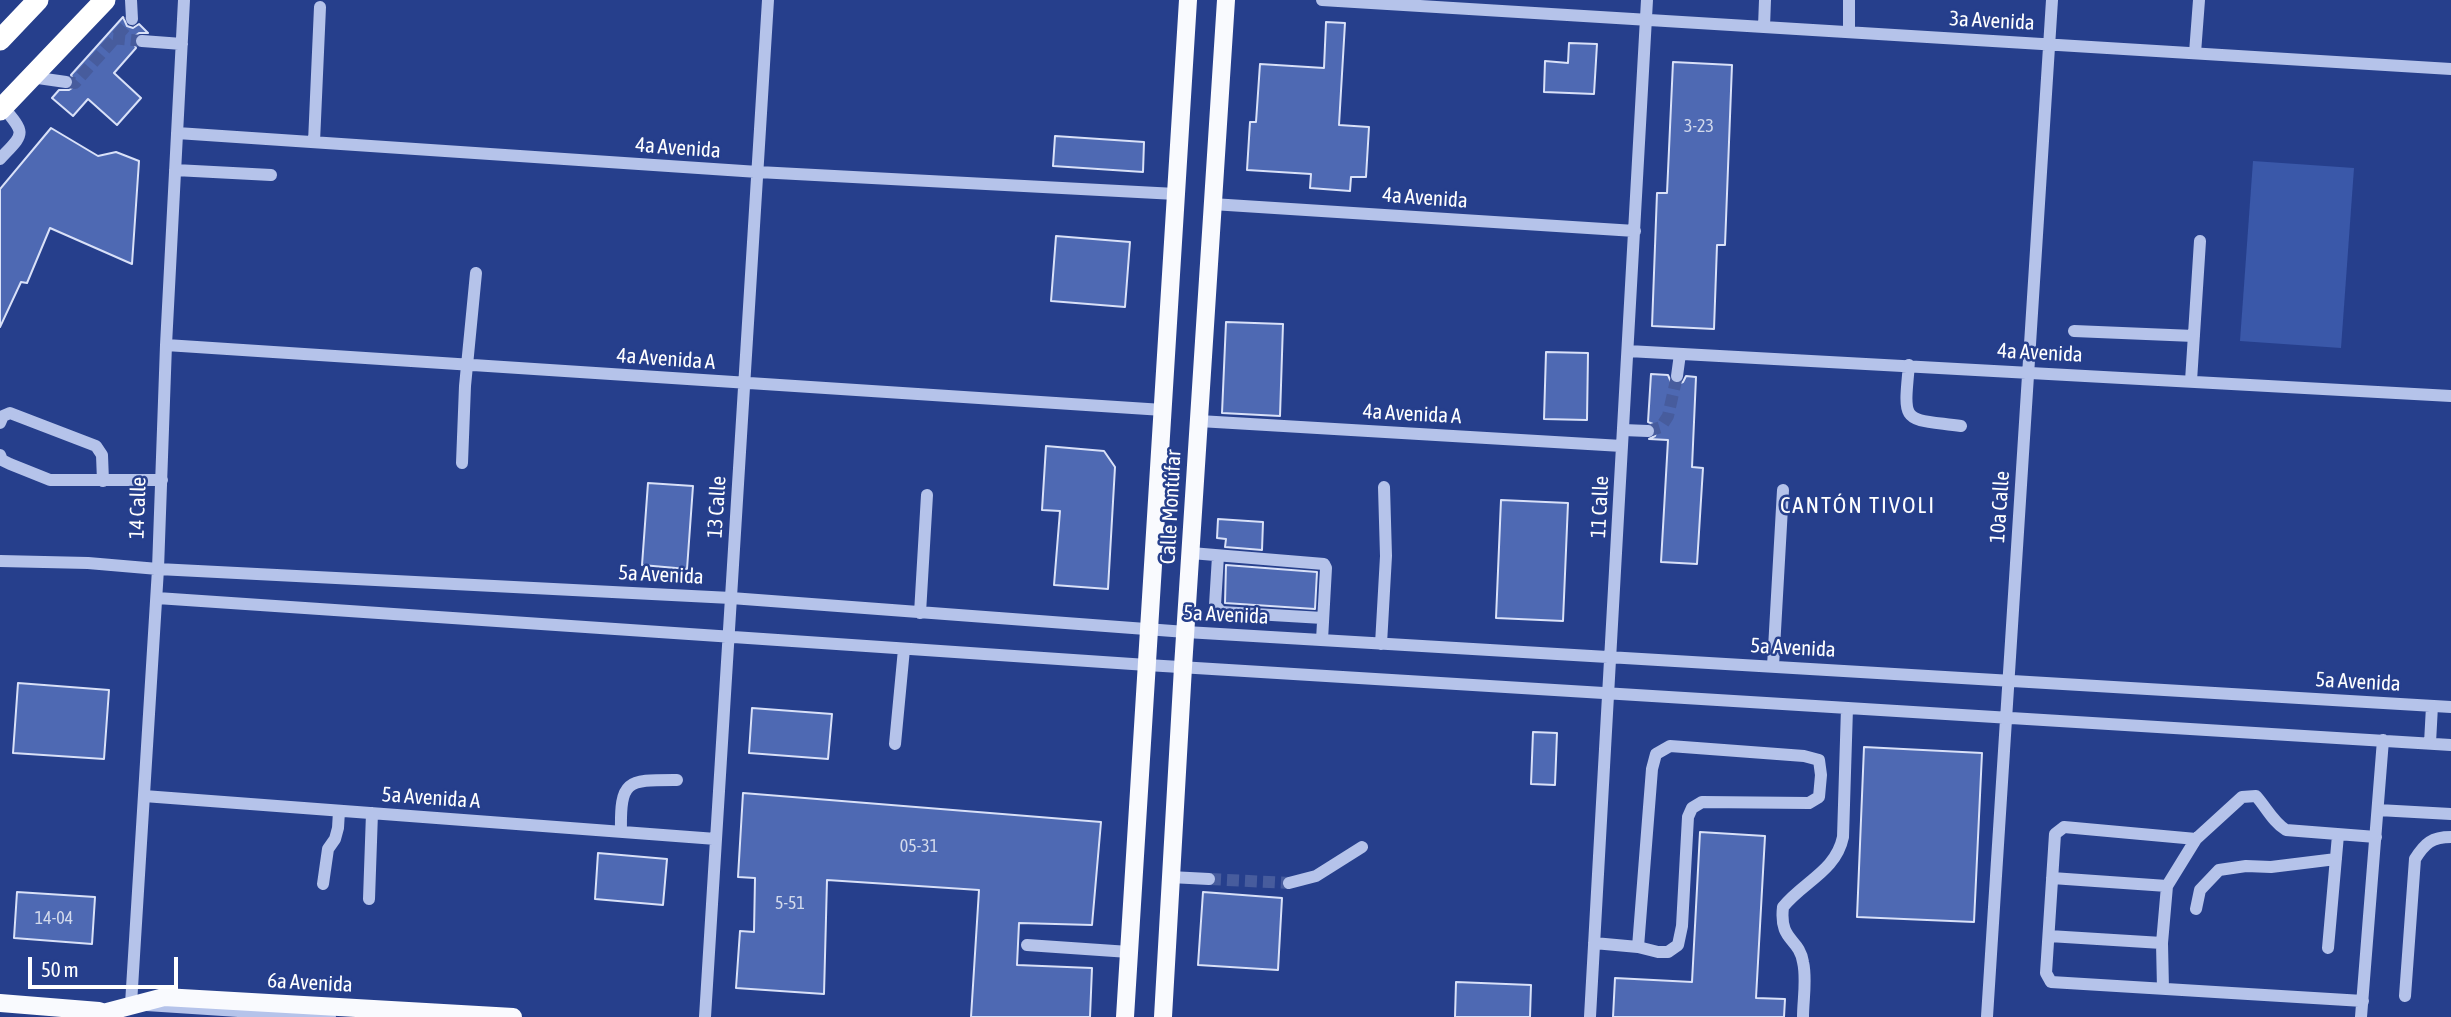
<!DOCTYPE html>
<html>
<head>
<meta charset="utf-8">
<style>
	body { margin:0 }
	#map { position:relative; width:2451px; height:1017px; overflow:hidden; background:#263f8c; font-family:"Asap Condensed",sans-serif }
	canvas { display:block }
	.scale { position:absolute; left:28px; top:957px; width:150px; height:32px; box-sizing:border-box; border:4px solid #fff; border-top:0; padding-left:9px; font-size:21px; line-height:24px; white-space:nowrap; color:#fff; -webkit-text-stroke:5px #263f8c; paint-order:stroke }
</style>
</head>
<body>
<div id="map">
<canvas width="2451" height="1017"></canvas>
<div class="scale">50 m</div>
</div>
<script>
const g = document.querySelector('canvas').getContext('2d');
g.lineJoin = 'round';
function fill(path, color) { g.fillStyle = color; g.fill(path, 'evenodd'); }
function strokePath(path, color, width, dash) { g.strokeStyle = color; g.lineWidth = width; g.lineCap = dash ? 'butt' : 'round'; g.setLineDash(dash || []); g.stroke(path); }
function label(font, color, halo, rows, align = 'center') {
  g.font = font + ' "Asap Condensed",sans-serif'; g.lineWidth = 5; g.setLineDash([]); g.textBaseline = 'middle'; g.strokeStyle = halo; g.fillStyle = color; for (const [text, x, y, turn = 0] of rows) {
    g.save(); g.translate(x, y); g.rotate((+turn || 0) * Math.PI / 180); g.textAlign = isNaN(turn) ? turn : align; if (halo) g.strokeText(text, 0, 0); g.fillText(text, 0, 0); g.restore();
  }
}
const green = new Path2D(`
	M2253,161L2354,168L2341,348L2240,341Z`);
const building = new Path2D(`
	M123,17L127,26L133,28L139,24L148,33H139L135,36L133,41L136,48L114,73L141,98L117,125L88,99L73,116L52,98L59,90H69L72,88L75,83L71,75Z
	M1326,22L1345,23L1339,125L1369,127L1366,177H1351L1350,191L1310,188L1311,174L1247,170L1250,122H1256L1260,64L1324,68Z
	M1569,43L1597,44L1594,94L1544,92L1545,61L1568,63Z
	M1673,62L1732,65L1725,245H1717L1714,329L1652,326L1657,193H1667Z
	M51,128L98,156L116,152L139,161L132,264L50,228L27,283L21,282L0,327V189Z
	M1055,136L1144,142L1143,172L1053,166Z
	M1056,236L1130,242L1125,307L1051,301Z
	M1226,322L1283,324L1280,416L1222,413Z
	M1546,352L1588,353L1587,420L1544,419Z
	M1651,374L1668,375L1671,382L1676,385L1683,382L1686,376L1696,377L1692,467L1703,468L1697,564L1661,562L1668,440L1649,439L1655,436L1657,431L1653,424L1648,422Z
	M1046,446L1104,451L1115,467L1108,589L1054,585L1060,511L1042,510Z
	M648,483L693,486L687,569L642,565Z
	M1501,500L1568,503L1563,621L1496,618Z
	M1218,519L1263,522L1262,550L1225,547L1226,539L1217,538Z
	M1226,565L1317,572L1315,609L1225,603Z
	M18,683L109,690L104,759L13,753Z
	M752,708L832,714L828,759L749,753Z
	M1533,732L1557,733L1555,785L1531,784Z
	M1864,747L1982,753L1974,922L1857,917Z
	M743,793L1101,822L1092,925L1019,923L1017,965L1092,968L1090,1017H971L979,890L827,880L824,994L736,988L740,931L754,932L755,878L738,877Z
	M1700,832L1765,836L1756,998L1785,999L1784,1017H1613L1615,978L1692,982Z
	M598,853L667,859L663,905L595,899Z
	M17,892L95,897L92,944L14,938Z
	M1203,892L1282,898L1278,970L1198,965Z
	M1456,982L1531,985L1530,1017H1455Z`);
const minorTunnel = new Path2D(`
	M113,38L142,41
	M66,82L75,83L132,19
	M1648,431L1661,427L1668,416L1677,376
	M1209,879L1289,883`);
const minor = new Path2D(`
	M131,0L132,19
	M184,0L166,345L158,569L131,1004L330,1017
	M1322,0L2451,69
	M1764,27L1765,0
	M1849,32V0
	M142,41L182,44
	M2195,53L2199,0
	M31,77L66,82
	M177,133L758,172L1176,194
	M314,142L320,7
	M0,159C24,133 27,135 3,107
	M175,170L271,175
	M1212,204L1635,231
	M2074,331L2194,336
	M166,345L1163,410
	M1628,351L2451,396
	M1909,365C1903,426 1903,418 1961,426
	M1677,376L1680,354
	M2191,381L2200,241
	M1199,421L1622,446
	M0,423L3,416L10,413L96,446L102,455L103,481
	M1623,430L1648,431
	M0,455L2,460L10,464L50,480H162
	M462,463L465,386L476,273
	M1191,553L1324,564L1326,568L1322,640
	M1218,556L1215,605L1221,612L1323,618
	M0,561L88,563L158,569L731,598L1186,632L2451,707
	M157,598L1147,665L2451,745
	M920,613L927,495
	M1381,644L1386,556L1384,487
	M1773,666L1783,490
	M2430,743L2432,706
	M895,744L904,649
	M144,796L716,839
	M2378,810L2451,814
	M621,832C620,779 627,780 677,780
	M2196,839L2064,827L2055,834L2046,973L2051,982L2363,1001
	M1170,877L1209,879
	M2052,878L2167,886
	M1289,883L1316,876L1362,847
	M323,884L328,849L335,839L338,828L339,811
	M369,899L372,813
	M2196,909L2200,890L2219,870L2246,866L2271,867L2336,859
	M2049,936L2162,943
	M1594,943L1638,947L1658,952H1668L1678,945L1682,926L1688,817L1692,808L1702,802L1809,803L1819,797L1821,775L1819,760L1804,756L1670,746L1656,754L1652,769L1638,947
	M1027,945L1129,952
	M2328,948L2338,835
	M2163,989L2162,943L2167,886L2196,839L2242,797L2256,796C2266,807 2273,822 2286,830L2376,837
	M2405,996L2415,859C2425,843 2432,837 2451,837
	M705,1017L768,0
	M1590,1017L1647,0
	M1803,1017C1803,1000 1807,979 1803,962C1799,937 1779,942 1783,907C1803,882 1836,871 1843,837L1847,708
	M1987,1017L2052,0
	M2361,1017L2383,740`);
const major = new Path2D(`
	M0,1003L99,1011L115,1016
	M107,1012L164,997L513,1017
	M1125,1017L1188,0
	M1163,1017L1183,667L1226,0`);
const highway = new Path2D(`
	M0,40L38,0
	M0,110L105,0`);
const numberNames = [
	["3-23",1699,126],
	["05-31",919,846],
	["5-51",790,903],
	["14-04",54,918]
];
const streetNames = [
	["3a Avenida",1992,21,3],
	["4a Avenida",678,148,4],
	["4a Avenida",1425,198,4],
	["4a Avenida",2040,353,3],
	["4a Avenida A",666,359,4],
	["4a Avenida A",1412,414,3],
	["13 Calle",717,507,-86],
	["Calle Montúfar",1171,507,-87],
	["11 Calle",1600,507,-87],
	["10a Calle",2000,507,-86],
	["14 Calle",138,508,-88],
	["5a Avenida",661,575,3],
	["5a Avenida",1226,615,3],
	["5a Avenida",1793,648,3],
	["5a Avenida",2358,682,3],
	["5a Avenida A",431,798,4],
	["6a Avenida",310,983,3]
];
const neighbourhoodNames = [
	["CANTÓN TIVOLI",1858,506]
];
fill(green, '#3a58a9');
fill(building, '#4e69b3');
strokePath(building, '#d9e1f8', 2);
strokePath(minorTunnel, '#475c9d', 12, [12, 6]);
strokePath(minor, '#b5c3ea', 12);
strokePath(major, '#f9fafe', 18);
strokePath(highway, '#fff', 21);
label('18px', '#d3daec', null, numberNames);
label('21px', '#fff', '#263f8c', streetNames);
g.letterSpacing = '2px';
label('23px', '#fff', '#263f8c', neighbourhoodNames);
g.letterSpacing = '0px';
</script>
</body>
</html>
